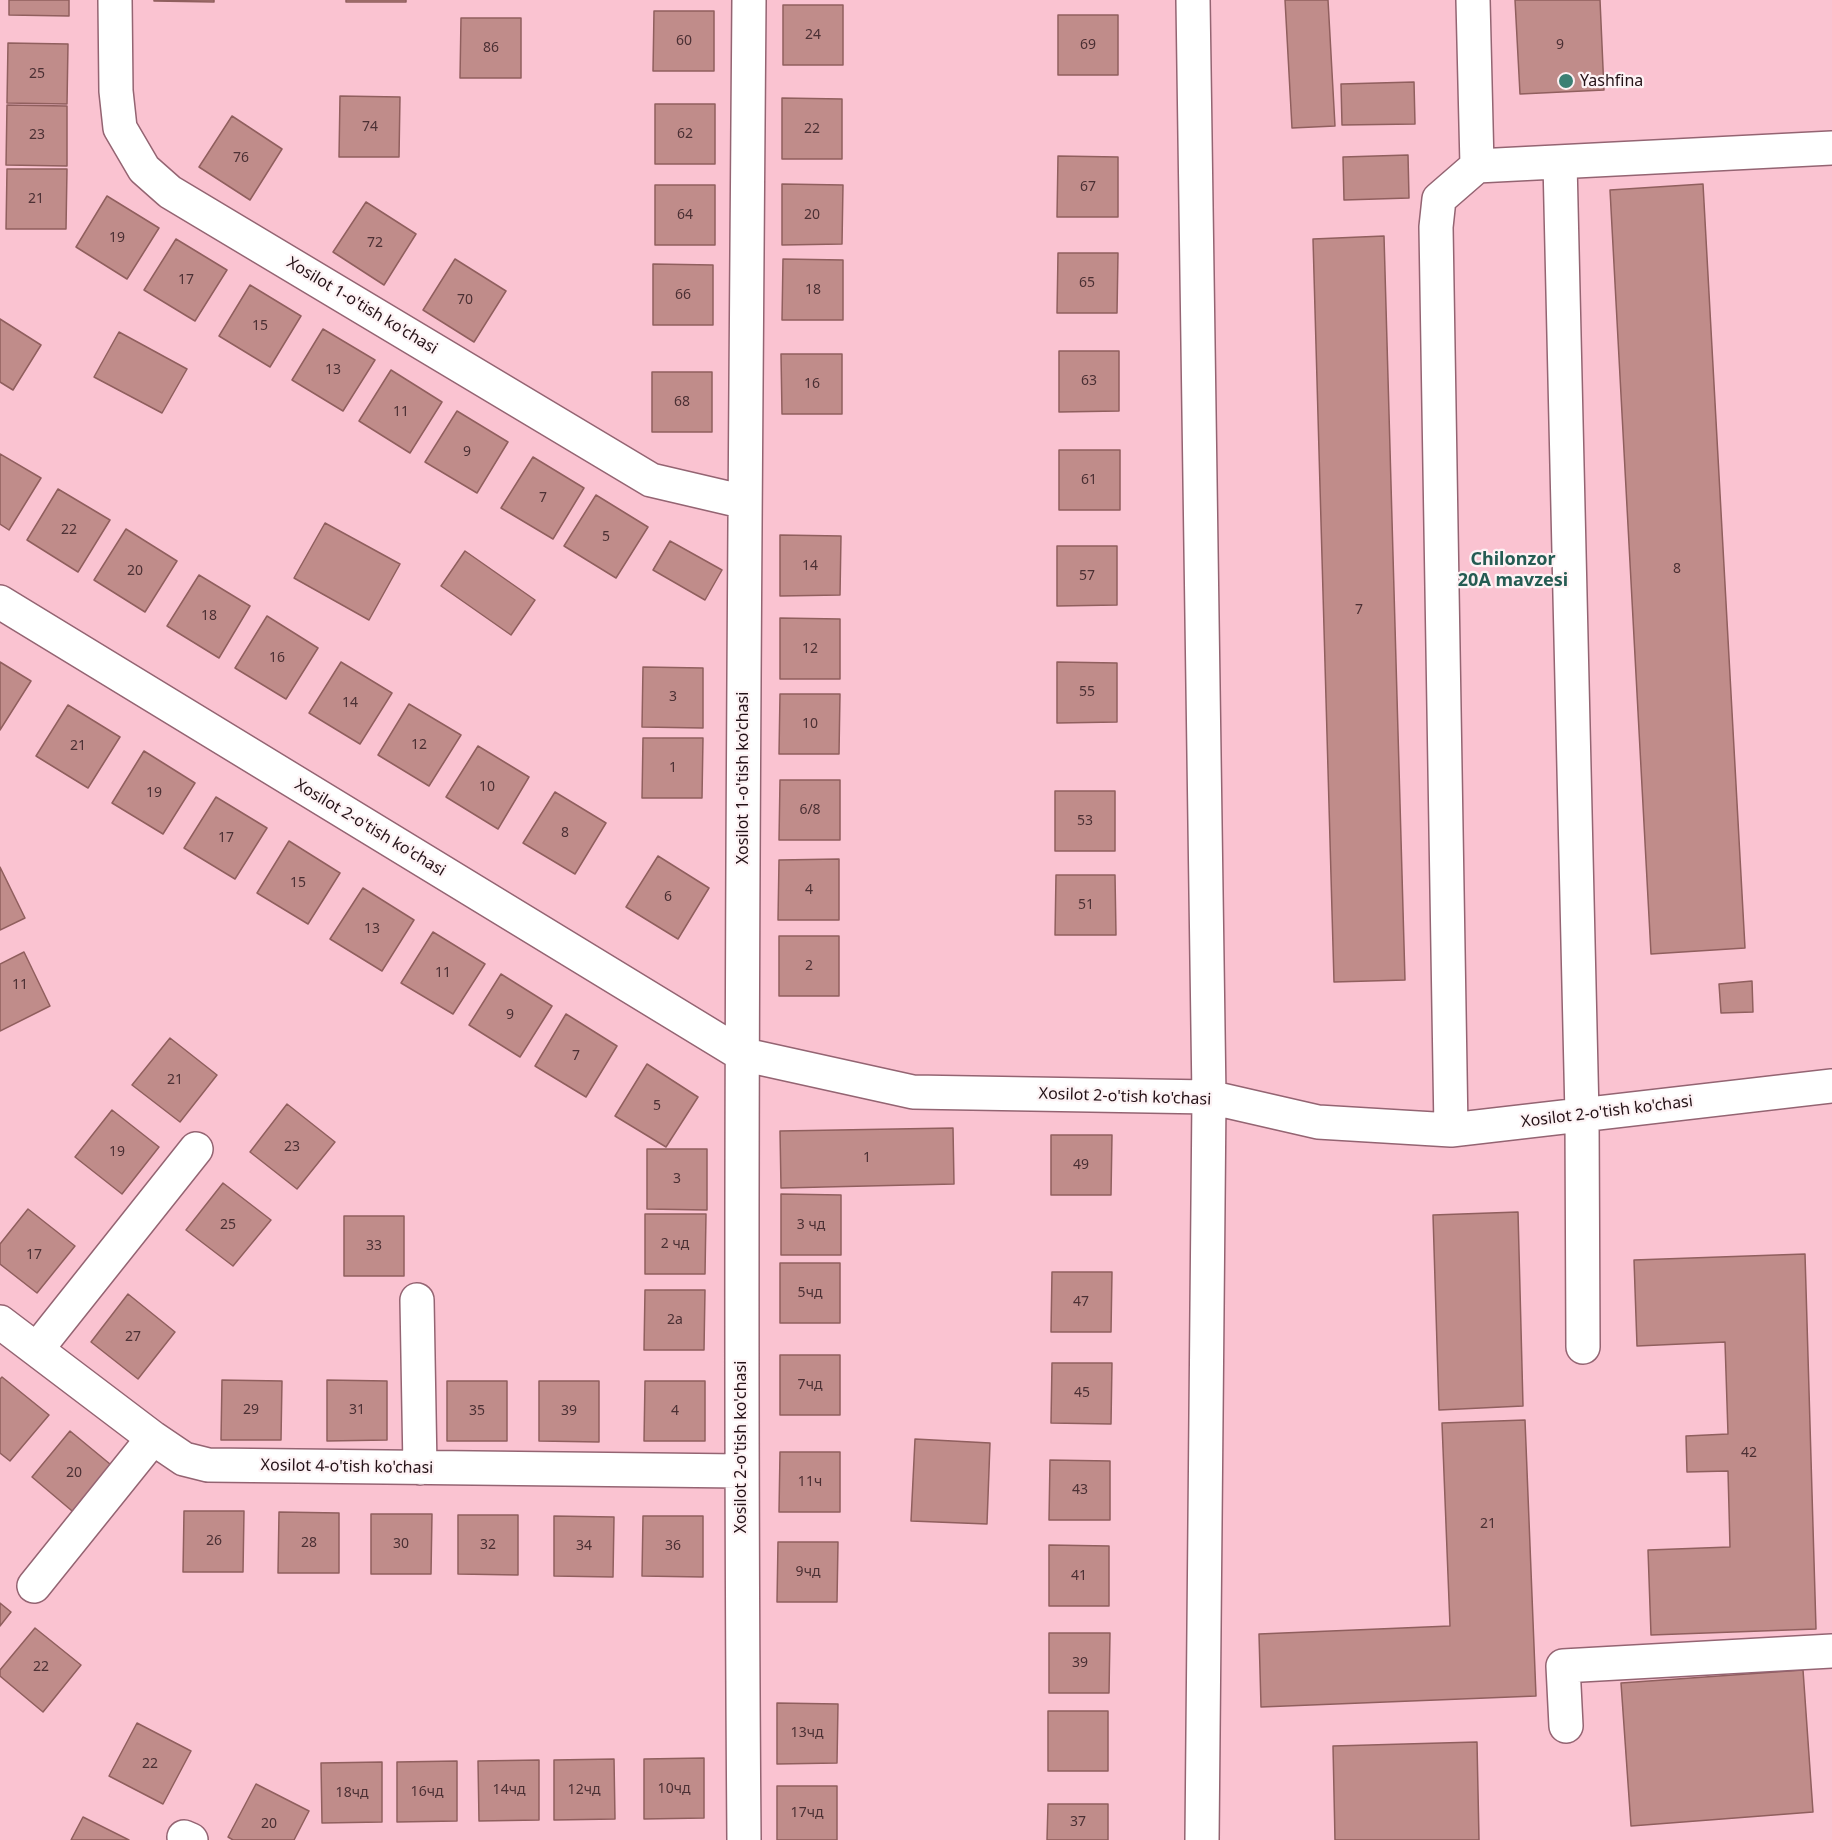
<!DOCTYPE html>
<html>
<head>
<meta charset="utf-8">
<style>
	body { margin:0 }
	canvas { display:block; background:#fac3d1 }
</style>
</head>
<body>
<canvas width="1832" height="1840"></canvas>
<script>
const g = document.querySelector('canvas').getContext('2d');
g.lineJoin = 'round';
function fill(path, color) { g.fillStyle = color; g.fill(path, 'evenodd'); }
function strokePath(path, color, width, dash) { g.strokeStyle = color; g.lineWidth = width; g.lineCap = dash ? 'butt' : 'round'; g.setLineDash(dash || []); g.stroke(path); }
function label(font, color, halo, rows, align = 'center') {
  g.font = font + ' "Noto Sans",sans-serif'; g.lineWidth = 4.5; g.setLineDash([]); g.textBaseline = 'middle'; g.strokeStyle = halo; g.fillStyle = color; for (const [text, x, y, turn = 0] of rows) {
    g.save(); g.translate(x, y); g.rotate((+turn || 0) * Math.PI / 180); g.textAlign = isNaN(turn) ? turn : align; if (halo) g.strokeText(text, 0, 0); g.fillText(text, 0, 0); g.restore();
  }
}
const building = new Path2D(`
	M9,0H69V16L9,15Z
	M154,0H214V2L154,1Z
	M346,0H406V2H346Z
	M1285,0H1328L1335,126L1292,128Z
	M1515,0H1600L1604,90L1520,94Z
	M783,5H843V65H783Z
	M654,11H714V71H653Z
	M1058,15H1118V75H1058Z
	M461,18H521V78H460Z
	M8,43L68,44L67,104L7,103Z
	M1414,82L1415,124L1342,125L1341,84Z
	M340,96L400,97L399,157H339Z
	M782,98L842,99V159H782Z
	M655,104H715V164H655Z
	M7,105L67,106V166L6,165Z
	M232,116L282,149L250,200L199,167Z
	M1408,155L1409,198L1344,200L1343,157Z
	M1058,156L1118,157V217H1057Z
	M7,169H67L66,229H6Z
	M782,184L843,185L842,244L782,245Z
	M1703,184L1745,948L1651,954L1610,190Z
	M655,185H715V245H655Z
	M107,196L159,228L127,279L76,247Z
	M366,202L416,234L384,285L333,252Z
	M1384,236L1405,980L1334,982L1313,239Z
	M176,239L227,270L195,321L144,290Z
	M1058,253H1118L1117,313H1057Z
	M455,259L506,291L474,342L423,310Z
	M783,259L843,260V320H782Z
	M653,264L713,265V325H653Z
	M250,285L301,316L270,367L219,336Z
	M0,319L41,345L13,390L0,382Z
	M323,329L375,360L343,411L292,380Z
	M119,332L187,369L162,413L94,377Z
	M1059,351H1119V411L1059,412Z
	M781,354H842V414H782Z
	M391,370L442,402L410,453L359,421Z
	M652,372H712V432H652Z
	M457,411L508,442L477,493L425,462Z
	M1059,450H1120V510H1059Z
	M0,454L41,478L9,530L0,524Z
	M533,457L584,488L553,539L501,508Z
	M58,489L110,520L78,572L27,540Z
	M596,495L648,527L616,578L564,546Z
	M325,523L400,564L369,620L294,578Z
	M126,529L177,561L145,612L94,580Z
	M780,535L841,536L840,595L780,596Z
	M670,541L722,570L705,600L653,570Z
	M1057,546H1117V605L1057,606Z
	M465,551L535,600L511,635L441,586Z
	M199,575L250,606L219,658L167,626Z
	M267,616L318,648L286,699L235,668Z
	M780,618L840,619V679H780Z
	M0,662L31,681L0,730Z
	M341,662L392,693L360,744L309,713Z
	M1057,662L1117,663V722L1057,723Z
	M643,667L703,668V728L642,727Z
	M780,694H840L839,754H779Z
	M409,704L461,735L429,786L378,755Z
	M68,705L120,737L88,788L36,756Z
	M643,738H703L702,798H642Z
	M478,746L529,777L498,829L446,797Z
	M144,751L195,783L163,834L112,803Z
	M780,780H840V840H779Z
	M1055,791H1115V851H1055Z
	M555,792L606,823L575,874L523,843Z
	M216,797L267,828L235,879L184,848Z
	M289,841L340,873L308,924L257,893Z
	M658,856L709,888L678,939L626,907Z
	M839,859V920H778L779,860Z
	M0,867L25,918L0,930Z
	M1056,875H1115L1116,935H1055Z
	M363,888L414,920L382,971L330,939Z
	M433,932L485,964L453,1014L401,983Z
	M779,936H839V996H779Z
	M24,952L50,1006L0,1031V964Z
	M501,974L552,1006L520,1057L469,1025Z
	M1752,981L1753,1012L1721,1013L1719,984Z
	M566,1014L617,1046L586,1097L535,1066Z
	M170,1038L217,1075L180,1122L132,1085Z
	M647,1064L698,1097L666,1147L615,1116Z
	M287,1104L335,1142L297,1189L250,1152Z
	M112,1110L159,1147L122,1194L75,1157Z
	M953,1128L954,1184L781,1188L780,1131Z
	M1051,1135H1112L1111,1195H1051Z
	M647,1149H707V1210L647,1209Z
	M223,1183L271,1220L233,1266L186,1230Z
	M781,1194L841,1195V1255H781Z
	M28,1209L75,1246L37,1293L0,1264V1244Z
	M1518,1212L1523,1406L1439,1410L1433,1215Z
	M645,1214H706L705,1274H645Z
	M344,1216H404V1276H344Z
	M1805,1254L1816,1629L1651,1635L1648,1550L1730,1547L1728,1471L1687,1472L1686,1436L1728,1434L1725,1342L1637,1346L1634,1260Z
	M780,1263H840V1323H780Z
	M1052,1272H1112L1111,1332H1051Z
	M645,1290H705L704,1350H644Z
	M128,1294L175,1332L138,1379L91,1342Z
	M780,1355H840V1415H780Z
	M1052,1363H1112L1111,1424L1051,1423Z
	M2,1377L49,1415L10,1461L0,1453V1379Z
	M222,1380L282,1381L281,1440H221Z
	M327,1380L387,1381V1440L327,1441Z
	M447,1381H507V1441H447Z
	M539,1381H599V1442L539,1441Z
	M645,1381H705V1441H644Z
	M1525,1420L1536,1696L1261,1707L1259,1634L1450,1626L1442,1423Z
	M70,1431L116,1469L78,1516L32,1477Z
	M915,1439L990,1443L987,1524L911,1521Z
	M780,1452H840V1512H779Z
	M1050,1460L1110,1461V1520H1049Z
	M184,1511H244L243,1572H183Z
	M279,1512L339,1513V1573H278Z
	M371,1514H432L431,1574H371Z
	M458,1515H518V1575L458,1574Z
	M554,1516L614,1517L613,1577L554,1576Z
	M643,1516H703V1577L642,1576Z
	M778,1542H838L837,1602H777Z
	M1049,1545L1109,1546V1606H1049Z
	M0,1603L11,1612L0,1626Z
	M35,1628L81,1665L43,1712L0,1676V1670Z
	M1049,1633H1110L1109,1693H1049Z
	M1803,1670L1813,1812L1631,1826L1621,1683Z
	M777,1703L838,1704L837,1763L777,1764Z
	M1048,1711H1108V1771H1048Z
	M137,1723L191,1751L163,1804L109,1776Z
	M1477,1742L1479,1840H1335L1333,1746Z
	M704,1758V1818L644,1819V1759Z
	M614,1759L615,1819L554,1820V1760Z
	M539,1760V1820L479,1821L478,1761Z
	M457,1761V1821L397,1822V1762Z
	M382,1762V1822L322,1823L321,1763Z
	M256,1784L309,1811L294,1840H233L228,1837Z
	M777,1786H837V1840H777Z
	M1048,1804H1108V1840H1047Z
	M83,1817L129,1840H71Z`);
const minor = new Path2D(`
	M115,0L116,91L120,128L144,169L170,192L651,480L745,502
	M1193,0L1209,1097L1202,1840
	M1473,0L1477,166L1832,148
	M1560,162L1582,1115L1583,1347
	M0,602L741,1054L913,1092L1209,1097L1318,1122L1451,1130L1832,1086
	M1451,1130L1436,227L1439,199L1477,166
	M417,1300L420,1468
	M0,1322L153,1438L184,1459L208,1465L741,1471
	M37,1349L196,1149
	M34,1586L153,1438
	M1566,1726L1563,1666L1832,1651
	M184,1837L191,1840
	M744,1840C739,1227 744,613 749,0`);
const markers = [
	[1566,81,8,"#3b8074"]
];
const numberNames = [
	["24",813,35],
	["60",684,41],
	["69",1088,45],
	["9",1560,45],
	["86",491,48],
	["25",37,74],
	["74",370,127],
	["22",812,129],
	["62",685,134],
	["23",37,135],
	["76",241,158],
	["67",1088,187],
	["21",36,199],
	["64",685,215],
	["20",812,215],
	["19",117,238],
	["72",375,243],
	["17",186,280],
	["65",1087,283],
	["18",813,290],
	["66",683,295],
	["70",465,300],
	["15",260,326],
	["13",333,370],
	["63",1089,381],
	["16",812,384],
	["68",682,402],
	["11",401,412],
	["9",467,452],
	["61",1089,480],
	["7",543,498],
	["22",69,530],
	["5",606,537],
	["14",810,566],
	["8",1677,569],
	["20",135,571],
	["57",1087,576],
	["7",1359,610],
	["18",209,616],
	["12",810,649],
	["16",277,658],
	["55",1087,692],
	["3",673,697],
	["14",350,703],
	["10",810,724],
	["12",419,745],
	["21",78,746],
	["1",673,768],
	["10",487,787],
	["19",154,793],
	["6/8",810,810],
	["53",1085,821],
	["8",565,833],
	["17",226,838],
	["15",298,883],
	["4",809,890],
	["6",668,897],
	["51",1086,905],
	["13",372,929],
	["2",809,966],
	["11",443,973],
	["11",20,985],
	["9",510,1015],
	["7",576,1056],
	["21",175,1080],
	["5",657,1106],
	["23",292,1147],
	["19",117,1152],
	["1",867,1158],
	["49",1081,1165],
	["3",677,1179],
	["25",228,1225],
	["3 чд",811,1225],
	["2 чд",675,1244],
	["33",374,1246],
	["17",34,1255],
	["5чд",810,1293],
	["47",1081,1302],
	["2a",675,1320],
	["27",133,1337],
	["7чд",810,1385],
	["45",1082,1393],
	["29",251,1410],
	["31",357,1410],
	["35",477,1411],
	["39",569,1411],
	["4",675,1411],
	["42",1749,1453],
	["20",74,1473],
	["11ч",810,1482],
	["43",1080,1490],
	["21",1488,1524],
	["26",214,1541],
	["28",309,1543],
	["30",401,1544],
	["32",488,1545],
	["34",584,1546],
	["36",673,1546],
	["9чд",808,1572],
	["41",1079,1576],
	["39",1080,1663],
	["22",41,1667],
	["13чд",807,1733],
	["22",150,1764],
	["10чд",674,1789],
	["14чд",509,1790],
	["12чд",584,1790],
	["16чд",427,1792],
	["18чд",352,1793],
	["17чд",807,1813],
	["37",1078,1822],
	["20",269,1824]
];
const poiNames = [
	["Yashfina",1580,81]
];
const streetNames = [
	["Xosilot 1-o'tish ko'chasi",362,306,31],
	["Xosilot 1-o'tish ko'chasi",743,778,-90],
	["Xosilot 2-o'tish ko'chasi",370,828,31],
	["Xosilot 2-o'tish ko'chasi",1125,1097,2],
	["Xosilot 2-o'tish ko'chasi",1607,1112,-7],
	["Xosilot 2-o'tish ko'chasi",741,1447,-90],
	["Xosilot 4-o'tish ko'chasi",347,1467,1]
];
const neighbourhoodNames = [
	["Chilonzor",1513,560],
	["20A mavzesi",1513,581]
];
fill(building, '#c08c8a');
strokePath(building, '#905f5e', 1.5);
strokePath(minor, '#946472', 36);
strokePath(minor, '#fff', 33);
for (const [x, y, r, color] of markers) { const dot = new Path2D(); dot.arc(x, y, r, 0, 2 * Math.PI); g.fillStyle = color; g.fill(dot); strokePath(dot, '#fdf2f4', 2); }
label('14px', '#4b3034', null, numberNames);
label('16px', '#241217', '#fdf2f4', poiNames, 'left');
label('16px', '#241217', '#fdf2f4', streetNames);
label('bold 18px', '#255c53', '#fdf2f4', neighbourhoodNames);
</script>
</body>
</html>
